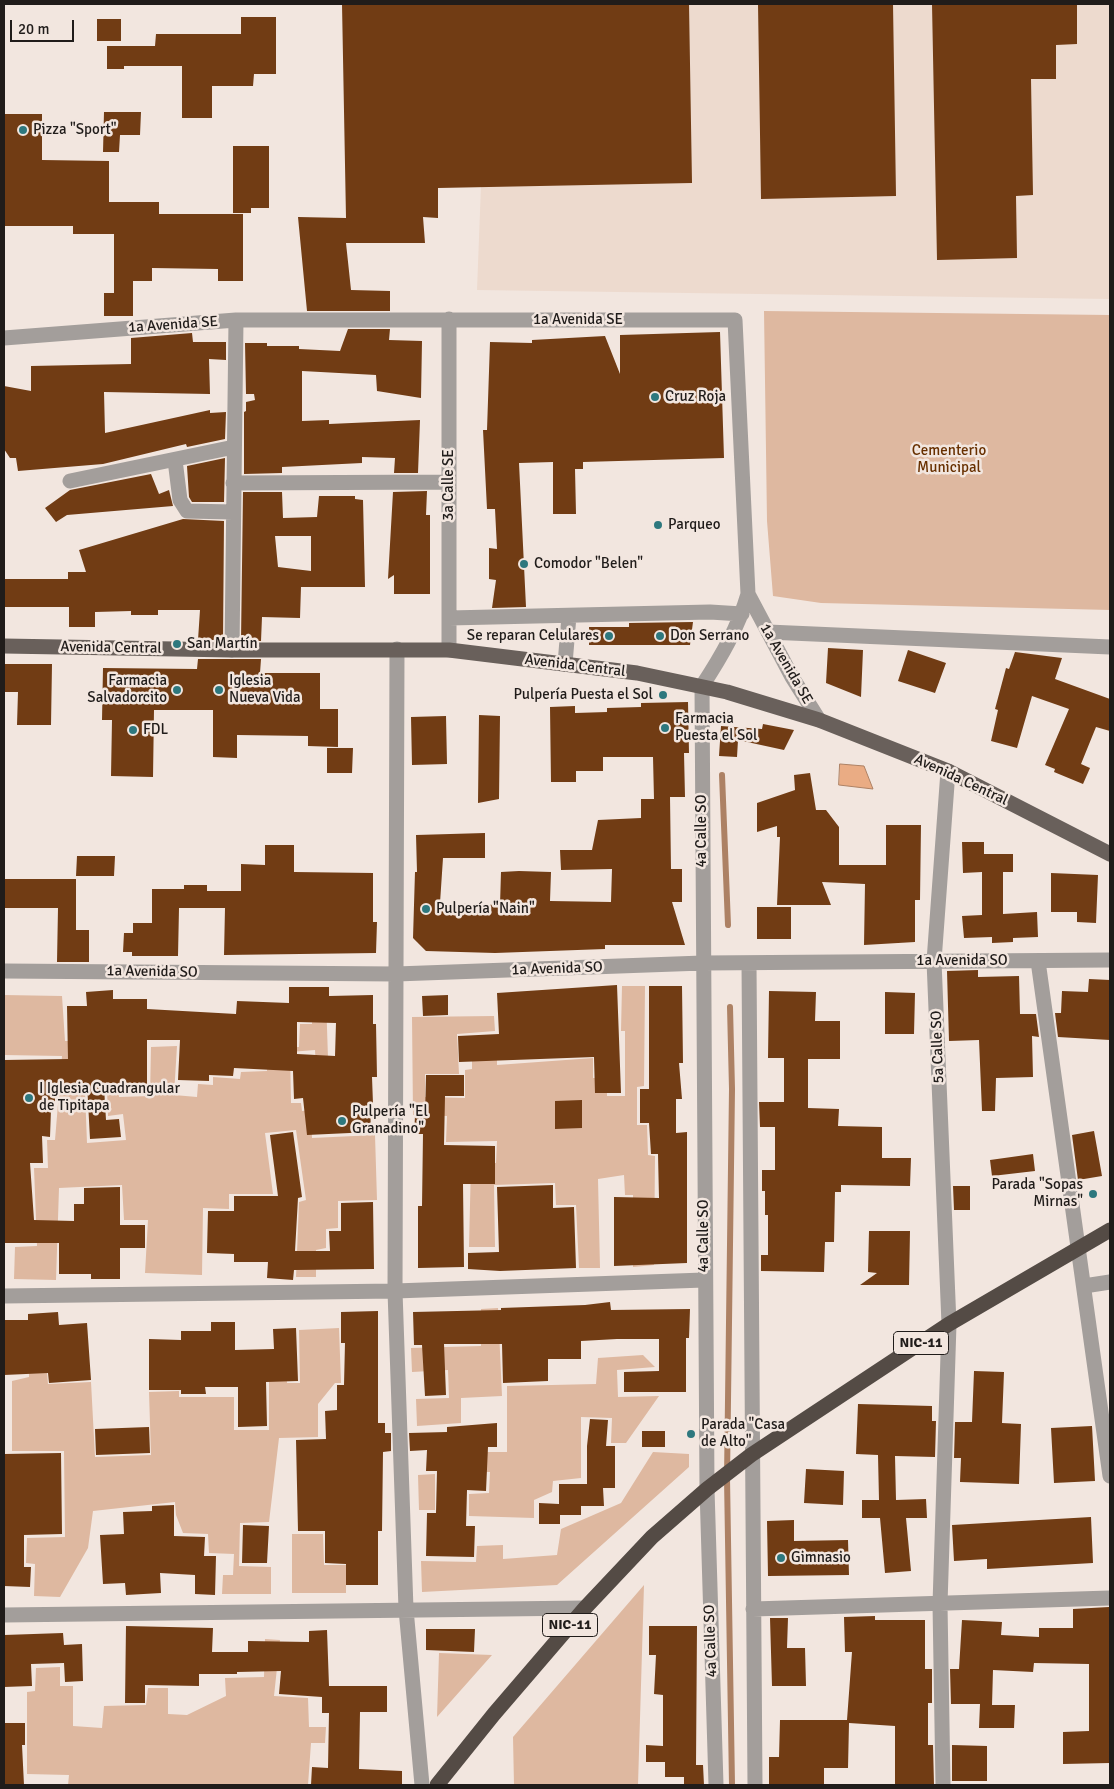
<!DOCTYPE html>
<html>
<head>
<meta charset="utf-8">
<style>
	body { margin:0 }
	#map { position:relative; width:1114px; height:1789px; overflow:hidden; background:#f2e6df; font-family:Signika,sans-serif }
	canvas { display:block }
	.frame { position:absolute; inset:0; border:5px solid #201c1a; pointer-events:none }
	.scale { position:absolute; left:10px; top:20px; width:64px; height:22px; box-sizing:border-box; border:2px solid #201c1a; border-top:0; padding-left:6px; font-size:15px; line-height:18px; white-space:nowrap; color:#201c1a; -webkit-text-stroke:4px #f2e6df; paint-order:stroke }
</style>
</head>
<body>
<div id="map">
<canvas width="1114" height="1789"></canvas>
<div class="frame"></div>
<div class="scale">20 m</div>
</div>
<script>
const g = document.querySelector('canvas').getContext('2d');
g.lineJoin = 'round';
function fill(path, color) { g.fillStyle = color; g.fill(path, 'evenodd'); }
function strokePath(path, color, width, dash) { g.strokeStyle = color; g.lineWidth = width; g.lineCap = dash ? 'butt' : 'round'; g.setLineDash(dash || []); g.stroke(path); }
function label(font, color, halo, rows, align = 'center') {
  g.font = font + ' Signika,sans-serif'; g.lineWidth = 5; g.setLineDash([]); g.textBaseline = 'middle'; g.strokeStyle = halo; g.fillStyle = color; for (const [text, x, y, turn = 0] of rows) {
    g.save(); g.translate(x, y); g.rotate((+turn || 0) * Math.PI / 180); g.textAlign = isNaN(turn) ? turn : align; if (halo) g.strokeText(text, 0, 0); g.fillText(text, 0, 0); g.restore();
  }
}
const built = new Path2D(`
	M488,4H1110V299L477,290Z`);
const green = new Path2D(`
	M764,311L1110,315V610L821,603L773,596L767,521Z
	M622,986H645L644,1086L637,1087V1125H647L648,1155L655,1156L654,1265L633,1267V1195H625L624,1175L598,1179L600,1268H579L576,1205H556L555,1183L494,1185L495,1247H469L471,1163H496L497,1141L446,1142L447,1116L413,1115L412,1017L494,1016L495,1031L457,1034L459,1074H425V1097L465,1098V1070L472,1069V1053L497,1051V1065L593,1058V1078H607V1096H625V1031H621Z
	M4,995L62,996L65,1041H83L87,1143L126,1140L123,1114L108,1116L104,1008L116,1006L119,1097L150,1096L151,1047L177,1046L174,1095L197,1097L198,1084L213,1085V1077L240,1079L241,1072L267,1071V1047H299L300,1024H312V998H326L329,1088L317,1089L315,1050L290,1052L291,1103H301L302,1111L311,1110L312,1138L375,1135L377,1200L338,1201V1228L326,1229V1248L316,1250V1277H296L299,1202L306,1200L296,1130L265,1133L273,1194H229V1209L203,1208L202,1275L145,1273L148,1220H124L122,1185L59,1188L56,1280L14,1279L15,1247L37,1246L34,1168H48L47,1140H55L62,1056L4,1055Z
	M498,1308L502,1396L461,1398V1423L417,1426L416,1399L449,1398L448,1370L412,1372L411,1348L481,1346V1309Z
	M339,1328L341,1383H335L318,1404V1437L279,1438L269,1522L240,1523L239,1566L271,1567V1594H222L223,1575H233L234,1554L209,1553L208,1534L183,1533L176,1515L175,1502L93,1511L88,1548L60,1597L34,1596L35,1564L26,1563L27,1538L65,1537L64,1451H12V1381L29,1377V1340L44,1338L48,1384L91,1382L95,1457L151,1455L149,1392L179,1391V1397H234V1430H269V1359L286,1357L287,1383H300L299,1330Z
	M643,1355L655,1367L617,1370L618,1397L659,1396L626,1443H611L612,1418L581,1417V1478L553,1481L552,1492L534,1500V1518L469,1516V1494L489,1493L490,1472H472V1452H507V1386L596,1384L598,1358Z
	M653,1452L689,1454V1467L557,1585L422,1592L421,1561L476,1562L477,1546L503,1545V1559L557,1555L561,1529L621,1503Z
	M435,1474V1510H419L418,1475Z
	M292,1534H323L324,1565H346V1593H292Z
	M644,1585L638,1785H514L513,1737Z
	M265,1639L280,1640L274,1696L308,1698L309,1727H326L325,1743H311L308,1785H68L69,1775L27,1774V1692L35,1691L36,1668L60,1667V1686H73V1726L102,1728L104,1706L146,1705L148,1688H168V1714L187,1715L226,1696L225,1678L264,1677Z
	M439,1653L492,1655L437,1717Z`);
const water = new Path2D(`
	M840,764L864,766L873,789L839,785Z`);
const stream = new Path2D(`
	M722,775L728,925
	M730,1007L732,1089L727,1478L732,1785`);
const building = new Path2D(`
	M342,4H689L692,183L438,188V218L423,217L425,243H346L351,290L390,291V311H307L298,217L346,218Z
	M758,4H893L896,196L761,199Z
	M932,4H1077V44L1056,45V79H1031L1033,195L1016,196L1017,258L937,260Z
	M241,17H276V74H254L253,86H212V118H182V66H124V69H107V46H155L156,34H241Z
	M97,19H121V41H97Z
	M104,112H141L140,135H120L119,152H103Z
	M4,114H42V160L109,161V202H159V214H243V281H218V269L152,268V281H133V316H104V293H114V234H73V226H4Z
	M233,146H269V208H251V213H233Z
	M348,329H390L389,340L422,341L421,398L377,391L376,375L302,371V421L329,420V424L420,420L418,473H394L395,458L362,457V463L282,467V473L244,474V412L246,411V402L255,400L254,394H246L245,343H267V346H299V349L340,351Z
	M720,332L724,458L583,462V469H575L576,514H553V462L519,463L526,607L492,608L496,580L489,579V548L497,549L495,509H487L483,430H487L490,342L532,343V340L605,336L620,374V335Z
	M192,333L193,342H226V360L209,359L210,394L104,392L105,433L210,410V413L226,412L225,439L187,447L186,444L103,464L18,471L16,458H10L4,449V386L31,391V366L131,364V338Z
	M225,458L224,502H192L189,497L187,466Z
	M151,474L159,494L169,490L173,506L67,515L56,522L45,508L70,490Z
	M427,491L426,515H430V594H394V575L388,579L393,492Z
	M243,492H282L283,518L317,517L319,496H355V499L363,500L365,587H301L300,618L262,617L261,641H241ZM275,536H311V571L278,567Z
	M183,519L224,521L223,640H198L200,610H158V615H131V611L95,612V627H69V607H4V579H68V572H86L79,550Z
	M693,622L690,645H589V627H629V623Z
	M828,648L863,650L861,697L826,683Z
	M908,650L946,663L935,693L898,681Z
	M1015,652L1062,658L1055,679L1110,699V731L1096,727L1081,764L1090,768L1083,784L1054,772L1055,769L1045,765L1069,709L1032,696L1017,748L991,741L998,710L995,709L1006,668L1009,669Z
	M198,659H261L260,673H320V709H338V747L308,746V736L237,735V758L213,757V710H154L153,777L111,776L112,720H102L103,668L197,669Z
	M4,664H52L51,725H17L18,692H4Z
	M688,702L689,753H684L685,797H670L671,869H682V902H672L685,945H605V949L495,953L426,951L413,938L415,872H417L416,835L485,833V858H443L440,903L500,905L501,872L519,871L551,872L550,901L611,902L612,869L561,870L560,850H592L598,820L641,818V799H654L653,757H603V771H576V782H551L550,707L575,706V713L607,712V708L641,707V703Z
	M479,715L500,716L499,799L478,803Z
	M446,716L447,764L412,765L411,717Z
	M763,724L794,730L784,750L738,740L737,757L719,756L721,726L762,729Z
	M327,748H353L352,773H327Z
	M810,773L816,810H826L839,827V865H886V825H921L920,900H915V942L864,945L865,884L822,882L831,905H777L780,837H777V826L757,832V803L795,790L794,775Z
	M962,842H984V854H1013V872H1003V914L1037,912L1038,937L1013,938V942L992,943V937L964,938L962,916L982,915V872L963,873Z
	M265,845H294V872L373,873V922H377L376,953L224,955L225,908H179L178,956H132V952H123L124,933H133V923H152V889H184V885H207V891H241V864L265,865Z
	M77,856H115L114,876H76Z
	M1051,873L1098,875L1096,923L1077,922V912H1051Z
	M4,879H76V930H89V962H57L58,908H4Z
	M757,907H791V939H757Z
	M978,970V977L1019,976L1020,1014H1036L1039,1037L1032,1036L1033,1077L996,1078L995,1111H982L979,1040L949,1041L947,971Z
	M1089,979L1110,980V1040L1058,1037L1055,1013H1061L1062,991L1088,992Z
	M617,985L621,1093H595L594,1057L459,1062L458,1036L499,1034L497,993Z
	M649,986H682L683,1063H679L682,1099H676V1133L687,1132V1263L614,1266V1197L659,1198L658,1154H651L649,1123H640V1089H649Z
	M289,987H329V996L373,995V1024H376L377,1077H372L373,1104H370L371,1132L307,1135L303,1098L294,1099L293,1071L234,1068L233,1076L209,1075V1081L178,1080L180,1040H147V1087H104L106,1120L119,1119L121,1137L90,1139L87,1083L55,1084V1109H51L50,1137L42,1136L43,1163H30L34,1220L74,1221V1204H84V1188L120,1187V1225H145V1248H120V1279H91V1274H59V1243H4V1060L68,1059L67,1006H87L86,992L113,990V999H147V1009L236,1014L237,1001L289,1003ZM297,1022L336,1023L335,1056L297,1054Z
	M769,991L816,992L815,1021H840V1059H808V1108L839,1109L838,1126L882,1127V1158H911L910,1186L841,1185V1192H835L834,1242H825L824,1272L761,1271V1255H768V1215H765V1191H762V1170H775V1127H760L759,1102H784V1058H768Z
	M885,992L915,993L914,1034H885Z
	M448,995V1015L423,1016L422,996Z
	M426,1075H464V1096H445L444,1145L495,1146V1184H463L464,1267L418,1268V1206H422L423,1134H414L415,1116L425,1117Z
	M582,1100V1128L555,1129V1101Z
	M1094,1131L1102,1176L1078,1180L1072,1135Z
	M293,1132L302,1197L298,1198L295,1251H330L329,1231H341V1203L373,1202L374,1269L294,1270L293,1280L267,1278L268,1262H234V1254L207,1253L208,1211H234V1196H278L270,1135Z
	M1033,1154L1035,1171L992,1176L990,1160Z
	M553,1185V1208L574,1207L576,1268L500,1271L468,1269V1253L499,1252L497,1187Z
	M953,1186H970V1210H954Z
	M869,1231H910L909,1285H860L877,1273L868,1272Z
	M610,1302L611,1310L690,1309L689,1338H686V1392H624V1372L659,1371V1339H617L581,1341V1359H548V1381L503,1383L502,1344H444L446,1395L425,1396L422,1345H414L413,1312L501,1310V1308L585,1305Z
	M378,1311V1423H385V1433H391V1451L383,1452L382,1531H378V1585H346V1564L325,1563V1531H298L296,1440L326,1439L325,1411L337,1410V1385H344L345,1343H341V1312Z
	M58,1312L59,1325L87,1323L91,1380L49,1383L48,1373L4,1375V1320H28V1314Z
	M211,1322H235V1350L274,1349L273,1329L296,1328L298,1381L266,1382L267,1426L238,1427V1387H205L206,1394H181V1390H149V1339L181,1340V1331H211Z
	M974,1371L1004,1372L1002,1423L1021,1424L1019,1484L960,1482L961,1458H954L955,1422H972Z
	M858,1404L932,1406V1421H936L935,1457L895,1456L896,1500L926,1499L927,1518H906L911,1571L885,1573L880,1518H862V1500H879L878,1455L856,1454Z
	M590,1419L608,1420L606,1446H615V1488H603L604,1506H581V1515H560V1524H539V1503L559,1504V1484H587V1446Z
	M497,1423V1447H488L486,1491L467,1490L466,1526H475L474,1557L426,1556L427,1513H436L437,1471H426L427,1450L410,1451L409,1433L447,1432V1427Z
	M1092,1426L1095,1481L1054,1483L1051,1428Z
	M149,1427L150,1453L96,1455L95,1429Z
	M642,1431H665V1447H642Z
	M61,1453L62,1534L24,1535V1567H31L30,1587L4,1586V1454Z
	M806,1469L844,1471L843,1505L804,1503Z
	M174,1505V1536L205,1537L204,1556H216L215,1595L195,1594V1575L160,1573L161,1593L126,1595L125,1583L103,1584L100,1535L124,1534L123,1512L152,1511V1506Z
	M1091,1517L1093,1563L987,1569V1559L954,1561L952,1525Z
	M794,1520V1541L848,1540L849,1575L768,1576L767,1521Z
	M243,1525L269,1526L267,1563H242Z
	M1109,1607L1110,1763L1063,1764V1732L1089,1731V1664L1034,1663L1033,1672L993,1670L992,1705H1015L1014,1728H979L980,1704H951L950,1669H959L962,1620L1002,1622L1001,1635L1039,1637V1628H1073V1609Z
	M875,1616V1620H925V1669H932V1703H928V1745H933L934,1785H895V1726L849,1723L848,1768H824V1785H769V1757H779L780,1720H847L852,1652H845L844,1617Z
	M770,1618H788L787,1648H805L806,1686H772Z
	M126,1626L213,1628L212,1652H248V1641L309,1642V1631L327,1630L329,1686H387V1712H360L359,1769L402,1771V1785H311L312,1767L328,1768L329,1713H322V1697L279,1694L281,1671L237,1672V1674H199V1686L145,1685V1703H125Z
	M649,1626H697L696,1765H703L704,1785H684V1777H665V1762H646V1745L663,1746V1695L654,1694L656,1655H649Z
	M426,1629H475L474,1652L426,1650Z
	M63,1633L64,1645L82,1644L83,1681L65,1682L64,1663L31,1664L32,1686L4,1687V1635Z
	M4,1723H25V1745H22L24,1785H4Z
	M952,1745L987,1746V1781H952Z`);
const minor = new Path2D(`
	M4,338L236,320H735L748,594L792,677L819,720
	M175,460L180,500L187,511L233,512
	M70,481L234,447
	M233,483L449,482
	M449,618L710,612L742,614
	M768,632L1110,647
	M397,649L395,1291L406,1609L422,1785
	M232,650L236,320
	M449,650V319
	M565,664L569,616
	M1038,961L1110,1476
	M749,963L755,1785
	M4,971L396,974L703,963L1110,960
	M1084,1286L1110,1282
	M4,1296L395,1291L704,1280
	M753,1609L1110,1598
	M4,1615L585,1608
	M716,1785L707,1489L702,686C721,657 738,628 748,594
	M943,1785L940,1604L949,1324L934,961L948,771`);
const major = new Path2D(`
	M4,646L232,650H449L637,673L727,692L819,720L948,771L1110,854`);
const highway = new Path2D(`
	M437,1785L494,1714L585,1608L652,1537L707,1489L751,1455L949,1324L1110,1230`);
const markers = [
	[23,130,5,"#2e787e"],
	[655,397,5,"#2e787e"],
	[658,525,5,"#2e787e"],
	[524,564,5,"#2e787e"],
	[609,636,5,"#2e787e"],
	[660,636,5,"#2e787e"],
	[177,644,5,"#2e787e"],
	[177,690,5,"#2e787e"],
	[219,690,5,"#2e787e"],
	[663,695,5,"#2e787e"],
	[665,728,5,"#2e787e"],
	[133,730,5,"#2e787e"],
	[426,909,5,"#2e787e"],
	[29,1098,5,"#2e787e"],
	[342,1121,5,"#2e787e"],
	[1093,1194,5,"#2e787e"],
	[691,1434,5,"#2e787e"],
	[781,1558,5,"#2e787e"]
];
const shields = [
	[921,1343,55],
	[570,1625,55]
];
const shieldNames = [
	["NIC-11",921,1343],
	["NIC-11",570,1625]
];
const poiNames = [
	["Pizza \"Sport\"",33,130],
	["Cruz Roja",665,397],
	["Parqueo",668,525],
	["Comodor \"Belen\"",534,564],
	["Se reparan Celulares",599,636,"right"],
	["Don Serrano",670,636],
	["San Martín",187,644],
	["Farmacia",167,681,"right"],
	["Salvadorcito",167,698,"right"],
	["Iglesia",229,681],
	["Nueva Vida",229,698],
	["Pulpería Puesta el Sol",653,695,"right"],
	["Farmacia",675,719],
	["Puesta el Sol",675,736],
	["FDL",143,730],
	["Pulpería \"Nain\"",436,909],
	["I Iglesia Cuadrangular",39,1089],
	["de Tipitapa",39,1106],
	["Pulpería \"El",352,1112],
	["Granadino\"",352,1129],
	["Parada \"Sopas",1083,1185,"right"],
	["Mirnas\"",1083,1202,"right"],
	["Parada \"Casa",701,1425],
	["de Alto\"",701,1442],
	["Gimnasio",791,1558]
];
const streetNames = [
	["1a Avenida SE",578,320],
	["1a Avenida SE",173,325,-4],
	["3a Calle SE",449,485,-90],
	["Avenida Central",111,648,1],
	["1a Avenida SE",786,664,60],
	["Avenida Central",575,666,7],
	["Avenida Central",961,780,25],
	["4a Calle SO",702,831,-90],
	["1a Avenida SO",962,961],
	["1a Avenida SO",557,969,-2],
	["1a Avenida SO",152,972,1],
	["5a Calle SO",938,1047,-92],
	["4a Calle SO",704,1236,-90],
	["4a Calle SO",711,1641,-92]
];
const parkNames = [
	["Cementerio",949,451],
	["Municipal",949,468]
];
fill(built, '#eddace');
fill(green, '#deb8a0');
fill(water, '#eaac84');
strokePath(water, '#ad8164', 1);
strokePath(stream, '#ad8164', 6);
fill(building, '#713c14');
strokePath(minor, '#a39e9b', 15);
strokePath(major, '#69605b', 15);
strokePath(highway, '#544b45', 15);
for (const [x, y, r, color] of markers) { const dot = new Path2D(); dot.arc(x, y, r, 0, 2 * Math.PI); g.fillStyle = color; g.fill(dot); strokePath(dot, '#f2e6df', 2); }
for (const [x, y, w] of shields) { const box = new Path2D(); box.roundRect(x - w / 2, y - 11.5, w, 23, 4); g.fillStyle = '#f2e6df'; g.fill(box); strokePath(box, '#201c1a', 1); }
label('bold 14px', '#201c1a', null, shieldNames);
label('15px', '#201c1a', '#f2e6df', poiNames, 'left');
label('15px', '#201c1a', '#f2e6df', streetNames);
label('15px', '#683000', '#f2e6df', parkNames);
</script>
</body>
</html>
